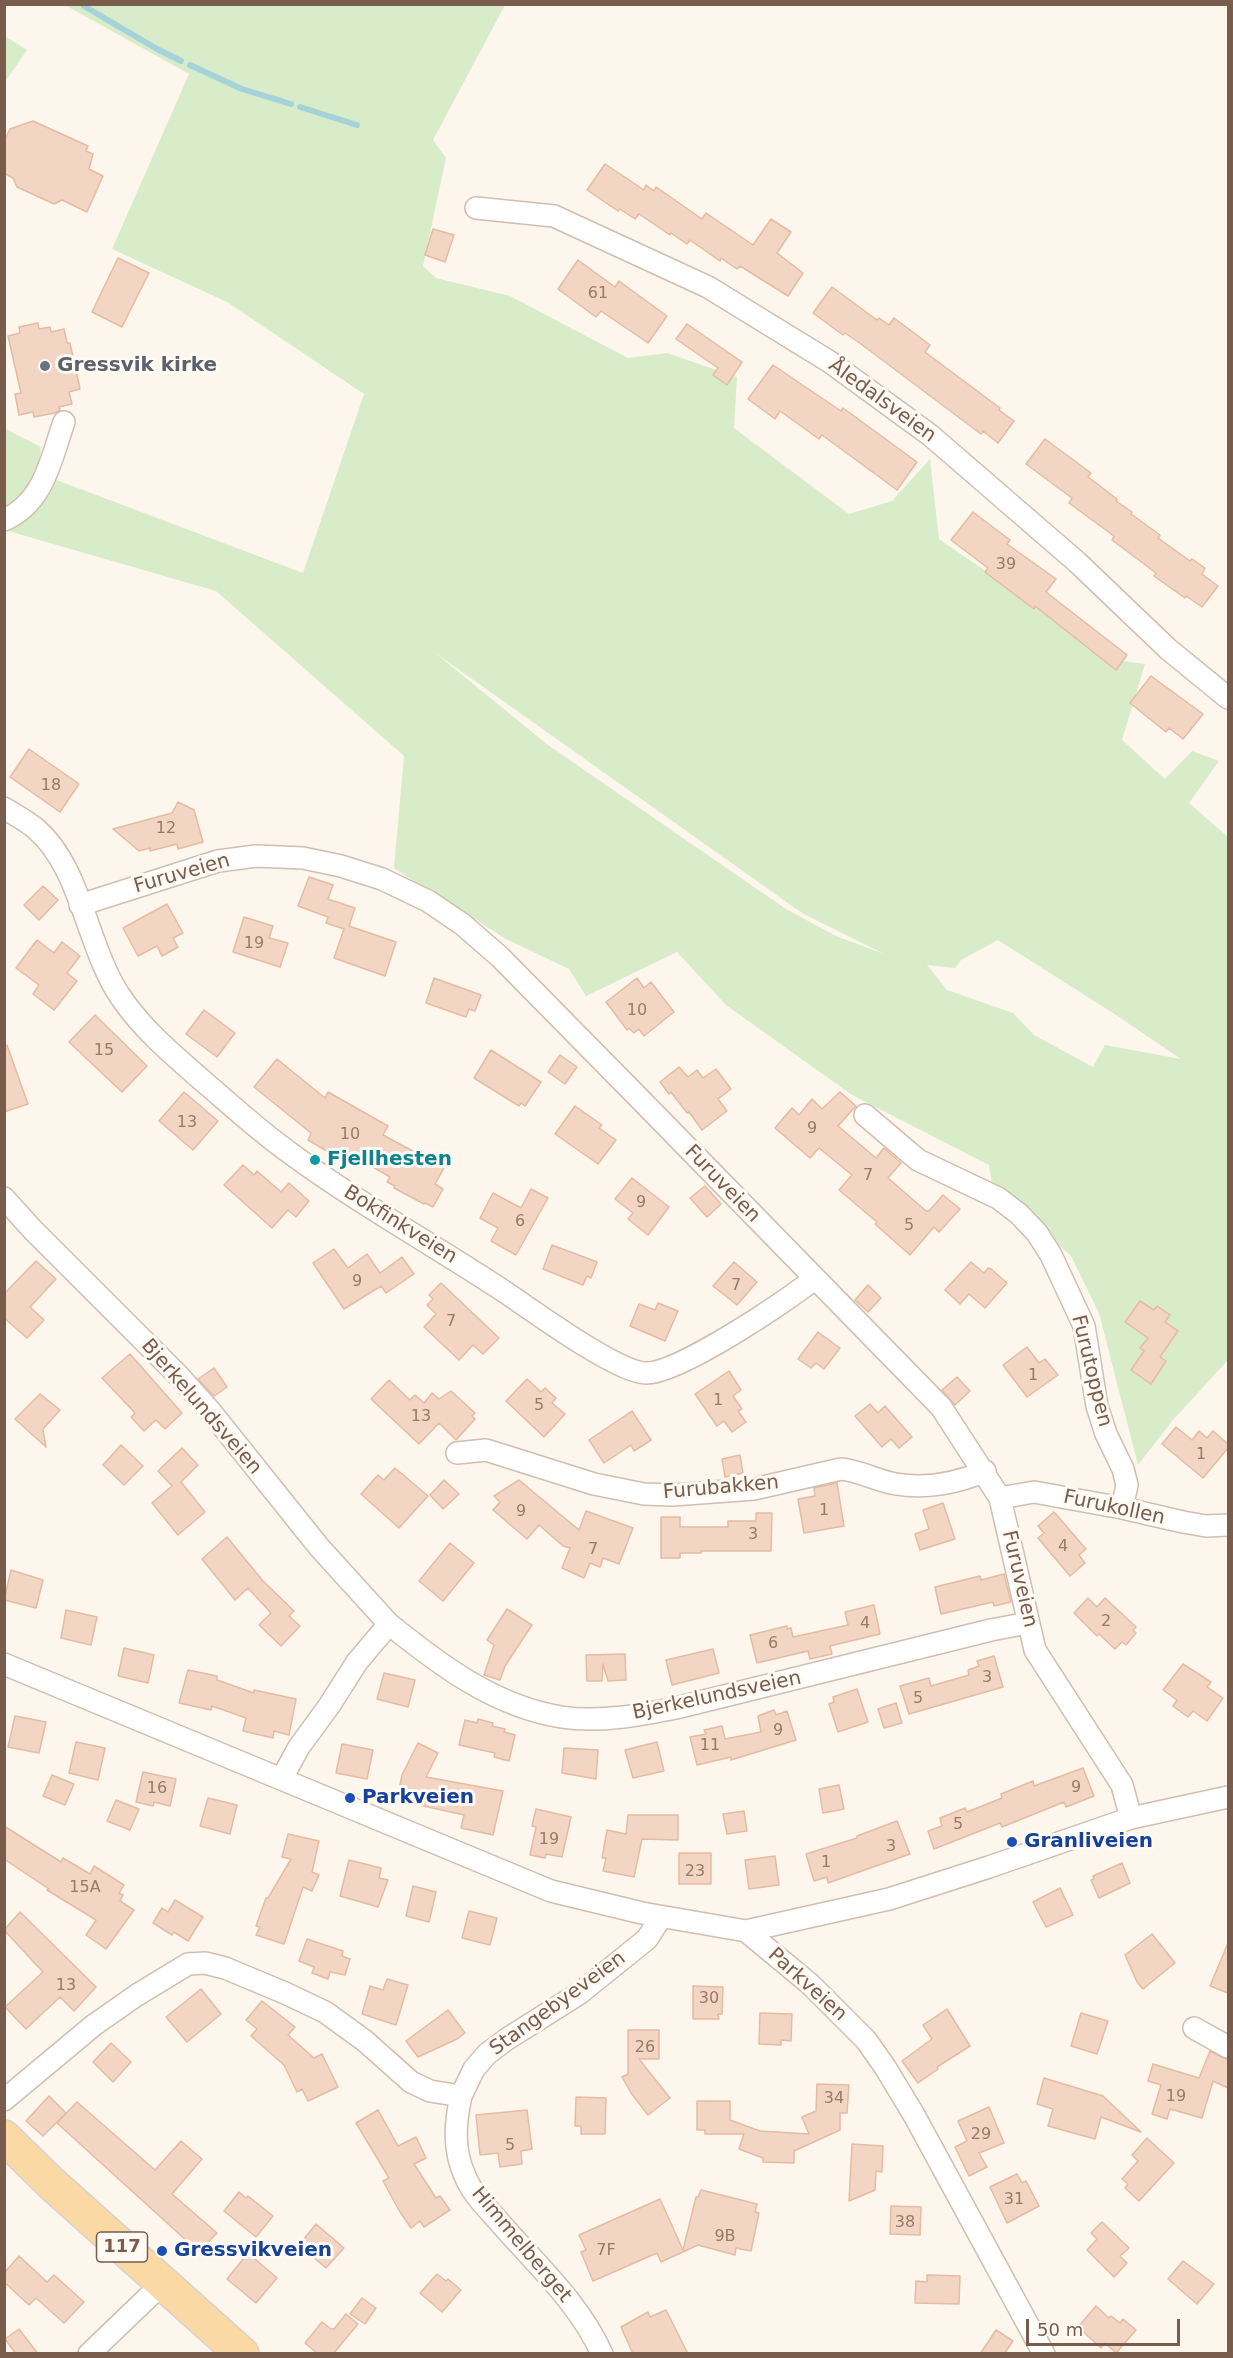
<!DOCTYPE html>
<html>
<head>
<meta charset="utf-8">
<style>
	body { margin:0 }
	#map { position:relative; width:1233px; height:2358px; overflow:hidden; background:#fdf6ec; font-family:"DejaVu Sans",sans-serif }
	canvas { display:block }
	.frame { position:absolute; inset:0; border:6px solid #7a5c4d; pointer-events:none }
	.scale { position:absolute; left:1026px; top:2319px; width:154px; height:27px; box-sizing:border-box; border:3px solid #7a5c4d; border-top:0; padding-left:8px; font-size:18px; line-height:21px; white-space:nowrap; color:#7a5c4d; -webkit-text-stroke:4px #fffaf3; paint-order:stroke }
</style>
</head>
<body>
<div id="map">
<canvas width="1233" height="2358"></canvas>
<div class="frame"></div>
<div class="scale">50 m</div>
</div>
<script>
const g = document.querySelector('canvas').getContext('2d');
g.lineJoin = 'round';
function fill(path, color) { g.fillStyle = color; g.fill(path, 'evenodd'); }
function strokePath(path, color, width, dash) { g.strokeStyle = color; g.lineWidth = width; g.lineCap = dash ? 'butt' : 'round'; g.setLineDash(dash || []); g.stroke(path); }
function label(font, color, halo, rows, align = 'center') {
  g.font = font + ' "DejaVu Sans",sans-serif'; g.lineWidth = 6; g.setLineDash([]); g.textBaseline = 'middle'; g.strokeStyle = halo; g.fillStyle = color; for (const [text, x, y, turn = 0] of rows) {
    g.save(); g.translate(x, y); g.rotate((+turn || 0) * Math.PI / 180); g.textAlign = isNaN(turn) ? turn : align; if (halo) g.strokeText(text, 0, 0); g.fillText(text, 0, 0); g.restore();
  }
}
const green = new Path2D(`
	M65,5H505L433,140L446,158L423,266L436,278L510,296L628,358L667,353L737,377L734,428L849,514L892,501L930,459L939,539L1115,660L1145,664L1122,740L1165,779L1192,751L1219,761L1189,803L1228,837V1360L1173,1420L1138,1465L1099,1313L1071,1256L992,1184L989,1165L852,1095L726,1005L677,952L586,996L569,969L506,939L394,868L404,756L216,591L5,530L4,428L41,447L38,473L303,573L364,394L227,302L112,249L189,74ZM434,652L802,913L884,954L836,936L786,909L548,745ZM998,940L1113,1013L1181,1059L1105,1045L1093,1067L1034,1035L1013,1013L947,990L927,965L955,968L961,960Z
	M5,36L27,50L5,82Z`);
const stream = new Path2D(`
	M84,6L157,49L181,61
	M190,65L242,89L291,104
	M300,107L357,125`);
const building = new Path2D(`
	M33,121L88,146L86,151L93,154L89,169L103,176L87,212L62,200L54,204L17,187L13,178L4,173V141L10,129Z
	M605,164L644,190L646,185L654,191L656,187L702,219L706,213L753,245L771,219L791,232L777,253L803,273L788,296L740,266L737,269L721,258L720,261L690,240L687,244L671,233L670,235L639,214L635,219L620,209L618,211L587,190Z
	M433,229L454,235L445,262L425,255Z
	M118,258L149,273L122,327L92,312Z
	M578,260L615,287L619,281L667,316L648,343L601,311L596,317L558,289Z
	M832,287L877,320L879,318L889,325L894,318L930,345L925,352L1000,408L999,410L1014,421L998,443L983,431L981,434L861,344L845,333L843,335L813,313Z
	M38,323L39,329L50,327L51,332L64,329L67,343H70L80,389L69,392L72,404L59,407L60,410L55,413L34,417L33,412L19,415L15,394L21,393L8,336L20,333L19,327Z
	M687,324L742,362L727,385L713,375L718,368L676,339Z
	M773,365L841,411L843,408L917,462L897,490L822,435L819,439L780,411L775,419L748,399Z
	M1045,439L1091,473L1088,477L1117,499L1116,501L1132,512L1131,514L1160,535L1158,538L1190,561L1192,559L1205,568L1202,574L1218,586L1202,607L1186,596L1185,598L1154,576L1156,573L1112,540L1114,536L1069,503L1072,498L1026,464Z
	M973,512L1010,540L1007,544L1056,579L1046,592L1127,655L1116,670L1035,606L1034,609L985,572L988,568L951,540Z
	M1151,676L1203,714L1183,739L1169,728L1166,732L1130,703Z
	M29,749L79,784L60,812L10,777Z
	M178,802L194,810L203,842L178,849L177,844L150,851V848L139,851L113,829L172,813Z
	M309,877L333,885L328,899L355,908L349,926L396,942L385,976L334,958L344,929L326,923L328,917L298,906Z
	M43,886L58,900L39,920L24,905Z
	M167,904L183,933L173,938L178,947L162,956L157,946L138,956L123,928Z
	M244,917L273,926L269,938L288,943L280,967L233,952Z
	M37,940L54,953L62,942L80,956L67,973L77,981L54,1010L33,994L39,985L16,968Z
	M434,978L481,995L475,1011L469,1009L466,1017L426,1003Z
	M637,978L644,988L651,982L674,1012L644,1036L639,1029L634,1033L629,1028L627,1030L606,1002Z
	M204,1010L235,1033L217,1057L186,1034Z
	M95,1015L147,1066L122,1092L69,1042Z
	M4,1045H7L28,1104L4,1112Z
	M491,1050L541,1082L525,1106L521,1103L519,1106L474,1078Z
	M560,1055L577,1067L565,1084L548,1072Z
	M277,1059L325,1098L328,1092L388,1126L383,1135L444,1168L435,1184L443,1189L433,1207L425,1203L424,1204L394,1188L395,1186L387,1182L390,1177L356,1157L353,1163L337,1153L335,1156L308,1140L311,1133L254,1087Z
	M679,1067L688,1077L697,1070L703,1078L716,1069L731,1089L718,1099L727,1111L702,1130L689,1112L687,1113L671,1092L669,1094L660,1082Z
	M184,1092L218,1121L193,1150L159,1121Z
	M840,1092L856,1106L838,1126L876,1158L884,1148L901,1163L888,1178L926,1211H929L943,1195L960,1209L939,1232L934,1227L910,1255L875,1224L877,1222L839,1190L852,1175L819,1148L810,1158L775,1128L792,1108L799,1115L812,1099L822,1109Z
	M575,1106L602,1125L599,1128L616,1140L598,1164L555,1134Z
	M243,1165L254,1175L257,1171L281,1192L289,1183L309,1201L296,1217L288,1210L272,1228L224,1185Z
	M632,1178L669,1207L648,1235L628,1219L633,1213L615,1199Z
	M705,1186L721,1204L707,1217L690,1198Z
	M531,1189L548,1198L516,1255L491,1241L498,1228L480,1218L493,1193L521,1208Z
	M552,1245L597,1262L591,1278L587,1276L583,1285L543,1269Z
	M334,1249L348,1268L367,1254L380,1273L402,1257L414,1274L386,1293L381,1286L344,1309L313,1263Z
	M36,1261L56,1279L30,1307L44,1320L27,1338L4,1318V1294Z
	M734,1262L757,1282L737,1305L713,1286Z
	M971,1262L984,1273L988,1268L991,1269L1007,1283L985,1308L969,1294L960,1304L945,1290Z
	M441,1283L499,1338L483,1354L473,1345L459,1360L424,1327L436,1314L427,1305L433,1299L429,1295Z
	M868,1285L881,1298L868,1312L855,1300Z
	M1140,1301L1154,1310L1157,1306L1170,1315L1165,1322L1178,1331L1160,1357L1166,1361L1151,1384L1131,1370L1144,1351L1140,1348L1148,1338L1125,1322Z
	M658,1303L678,1311L665,1341L630,1326L639,1304L655,1310Z
	M818,1332L840,1348L824,1369L816,1363L811,1368L798,1359Z
	M1027,1347L1039,1363L1045,1359L1058,1375L1027,1397L1003,1365Z
	M130,1354L182,1413L165,1429L156,1420L144,1431L131,1417L135,1413L102,1378Z
	M214,1368L227,1387L214,1396L198,1379Z
	M729,1371L741,1390L733,1396L742,1409L738,1411L746,1422L732,1432L724,1421L717,1426L695,1394Z
	M957,1377L970,1391L955,1405L942,1390Z
	M527,1379L541,1392L545,1388L556,1398L552,1403L565,1414L544,1437L506,1401Z
	M389,1380L410,1400L415,1395L424,1403L432,1393L439,1399L451,1391L475,1413L472,1416L475,1419L456,1440L439,1423L419,1444L371,1399Z
	M40,1394L60,1410L43,1429L46,1447L15,1419Z
	M870,1404L878,1413L885,1406L912,1437L899,1448L891,1439L882,1447L855,1416Z
	M632,1411L651,1440L634,1451L631,1445L604,1463L589,1440Z
	M1176,1427L1192,1440L1199,1431L1207,1438L1213,1431L1228,1444V1448L1203,1478L1162,1444Z
	M121,1445L143,1466L124,1485L103,1465Z
	M182,1448L198,1465L181,1482L205,1512L178,1535L152,1503L172,1486L158,1471Z
	M740,1455L743,1473L725,1477L722,1459Z
	M395,1468L428,1496L399,1528L361,1494L378,1475L384,1480Z
	M444,1480L459,1494L443,1509L430,1495Z
	M519,1480L579,1530L586,1511L633,1528L619,1564L603,1558L600,1567L590,1563L584,1578L562,1568L570,1548L563,1546L539,1525L527,1539L493,1510L500,1502L494,1496Z
	M837,1483L844,1526L804,1533L798,1499L815,1496L814,1488Z
	M943,1503L955,1539L920,1550L915,1534L929,1529L923,1510Z
	M1054,1512L1086,1549L1079,1555L1085,1563L1070,1576L1038,1538L1044,1533L1038,1526Z
	M756,1513H772L771,1551H701V1553H680V1558H661V1517H680V1527H728V1521H756Z
	M227,1537L263,1581L294,1611L289,1616L300,1626L281,1646L259,1625L271,1613L248,1588L235,1600L202,1559Z
	M450,1543L474,1563L443,1601L419,1581Z
	M11,1570L43,1580L36,1608L4,1600Z
	M1004,1574L1011,1602L994,1606L993,1602L941,1614L935,1587L980,1576L981,1580Z
	M1088,1598L1097,1607L1105,1598L1136,1627L1133,1630L1136,1633L1126,1645L1122,1642L1115,1649L1099,1634L1097,1636L1074,1613Z
	M874,1605L880,1634L830,1646L832,1654L810,1659L808,1651L757,1663L750,1635L787,1626V1629L791,1628L793,1637L848,1625L845,1612Z
	M507,1609L532,1625L505,1666L500,1680L484,1675L494,1645L487,1640Z
	M66,1610L97,1617L91,1645L61,1638Z
	M124,1648L154,1655L148,1683L118,1676Z
	M713,1649L719,1673L672,1685L666,1660Z
	M625,1654L626,1680L608,1681L603,1664L602,1681H587L586,1655Z
	M994,1656L1003,1687L909,1714L900,1686L929,1678L931,1686L969,1675L968,1670L979,1666L977,1661Z
	M1183,1664L1211,1682L1207,1687L1223,1698L1207,1721L1193,1711L1188,1717L1173,1706L1177,1700L1163,1690Z
	M188,1670L217,1676V1680L254,1693V1690L296,1699L289,1735L274,1731L273,1738L243,1731L246,1718L212,1706L211,1710L179,1703Z
	M384,1673L415,1680L408,1707L377,1699Z
	M857,1689L868,1722L838,1732L829,1704L834,1702L833,1697Z
	M896,1703L902,1723L884,1728L878,1709Z
	M774,1710L776,1715L787,1711L796,1740L731,1760V1757L697,1765L690,1737L706,1734L704,1730L722,1726L725,1739L761,1732L758,1716Z
	M15,1716L46,1722L39,1753L8,1747Z
	M478,1719L493,1723L492,1726L505,1729L504,1732L515,1735L509,1761L494,1757L495,1753L459,1745L465,1720L477,1723Z
	M76,1742L105,1748L98,1780L69,1773Z
	M657,1742L664,1771L633,1778L625,1750Z
	M418,1743L438,1753L426,1777L503,1791L493,1835L461,1828L464,1815L397,1800L402,1775Z
	M342,1744L373,1750L367,1779L336,1773Z
	M564,1748L598,1750L596,1779L562,1773Z
	M1083,1768L1094,1796L1066,1807L1064,1802L1002,1827L1000,1823L934,1849L928,1831L942,1826L940,1818L965,1808L967,1812L1002,1798L1001,1794L1033,1781L1034,1786Z
	M143,1772L176,1779L170,1806L154,1802L153,1806L136,1802Z
	M52,1775L74,1784L65,1805L43,1796Z
	M839,1785L844,1809L823,1813L819,1789Z
	M208,1798L237,1805L230,1834L200,1826Z
	M116,1800L139,1809L130,1830L107,1821Z
	M536,1809L571,1817L562,1857L546,1854L545,1858L530,1855L536,1827L532,1826Z
	M744,1811L747,1831L727,1834L723,1814Z
	M628,1815H678V1840L642,1839L634,1877L603,1871L606,1858H602L607,1830L626,1834Z
	M897,1821L910,1854L828,1883L827,1877L814,1881L806,1854L857,1838V1836Z
	M4,1826L61,1862L63,1858L90,1874L94,1866L124,1885L119,1893L123,1895L120,1901L134,1910L106,1949L86,1935L96,1920L47,1890L49,1889L4,1859Z
	M288,1834L319,1841L312,1872L319,1875L312,1891L303,1887L284,1944L256,1935L260,1927L256,1926L266,1898H268L291,1859L282,1857Z
	M679,1853H711V1884H679Z
	M775,1856L779,1885L749,1889L745,1860Z
	M349,1860L381,1868L379,1878L388,1880L378,1907L340,1896Z
	M1122,1863L1130,1883L1099,1898L1091,1880L1094,1879L1093,1876Z
	M413,1886L436,1892L429,1922L406,1916Z
	M1060,1888L1073,1915L1046,1927L1033,1902Z
	M175,1900L203,1917L188,1941L174,1932L172,1935L153,1923L162,1908L168,1912Z
	M469,1911L497,1918L490,1945L462,1938Z
	M20,1912L96,1987L74,2011L60,1997L26,2029L5,2007L43,1972L4,1930Z
	M1152,1934L1175,1963L1143,1989L1137,1982L1125,1955Z
	M307,1939L343,1951L342,1956L350,1959L345,1975L330,1972L328,1979L312,1973L314,1967L299,1961Z
	M1228,1943V1993L1210,1986Z
	M387,1979L408,1985L396,2025L362,2014L370,1986L383,1990Z
	M693,1986L723,1987L722,2014H718L719,2019H693Z
	M201,1989L221,2014L187,2042L166,2017Z
	M262,2001L295,2027L288,2035L314,2058L322,2054L338,2087L308,2101L302,2089L297,2092L284,2065L251,2036L257,2029L246,2020Z
	M947,2009L970,2046L937,2067L938,2069L918,2083L902,2061L932,2039L923,2025Z
	M448,2010L465,2033L457,2039L418,2057L406,2041Z
	M760,2013L792,2014L791,2041L781,2040V2045L759,2044Z
	M1081,2013L1108,2021L1097,2054L1071,2046Z
	M628,2030H659V2059H639L670,2098L648,2115L631,2093L622,2077L628,2074Z
	M111,2043L131,2062L113,2082L93,2062Z
	M1210,2051L1228,2060V2088L1213,2081L1202,2118L1170,2109L1167,2119L1152,2114L1161,2085L1148,2081L1153,2064L1199,2078Z
	M1044,2078L1103,2096L1141,2132L1101,2117L1095,2139L1048,2126L1053,2109L1037,2104Z
	M817,2084L849,2085L847,2113H840V2130L794,2151V2163L763,2162V2158L739,2149L744,2134H705V2130H697V2101H730V2120L760,2131L809,2134L802,2117L816,2111Z
	M49,2096L66,2113L43,2136L26,2121Z
	M576,2097L606,2098L605,2134H581V2126H575Z
	M77,2102L155,2170L181,2141L202,2159L172,2194L217,2233L199,2252L57,2123Z
	M989,2107L1004,2143L979,2153L987,2167L969,2176L955,2147L967,2141L958,2121Z
	M378,2110L398,2146L416,2137L426,2158L414,2164L436,2198L440,2196L450,2210L424,2227L420,2221L411,2228L400,2212L383,2181L389,2178L356,2123Z
	M527,2110L532,2149L521,2151L522,2164L500,2167L498,2153L480,2155L476,2115Z
	M1147,2138L1174,2163L1139,2201L1125,2188L1128,2184L1122,2179L1138,2161L1132,2155Z
	M852,2144L883,2146L882,2172L876,2171L875,2190L849,2201Z
	M1017,2174L1022,2183L1026,2181L1039,2206L1007,2223L990,2187Z
	M701,2190L757,2204L755,2212L759,2213L751,2251L736,2248L735,2255L698,2245L661,2262L657,2253L593,2281L581,2252L586,2250L579,2235L660,2199L683,2250L696,2197H698Z
	M239,2192L246,2198L248,2196L273,2216L256,2237L224,2211Z
	M891,2206L921,2207L920,2235L890,2234Z
	M1102,2222L1129,2248L1120,2256L1127,2263L1114,2277L1087,2250L1097,2239L1091,2233Z
	M316,2224L344,2248L326,2268L299,2245Z
	M248,2253L277,2278L256,2303L227,2279Z
	M19,2256L47,2282L54,2275L84,2302L64,2323L36,2298L29,2305L4,2282V2273Z
	M1183,2261L1214,2284L1197,2304L1168,2279Z
	M437,2274L446,2281L448,2279L461,2290L442,2312L420,2293Z
	M927,2275L960,2276L959,2304L915,2303L916,2281L927,2282Z
	M362,2298L376,2308L365,2324L350,2314Z
	M1096,2306L1109,2318L1111,2316L1120,2323L1123,2319L1136,2330L1116,2353L1105,2343L1101,2348L1078,2327Z
	M666,2310L688,2354H633L621,2327L648,2312L650,2317Z
	M346,2314L358,2324L333,2354H318L305,2343L322,2322L331,2329H334Z
	M19,2329L38,2354H16L5,2339Z
	M996,2330L1013,2341L1004,2354H980Z`);
const minor = new Path2D(`
	M476,208L554,216L708,287L830,362L930,435L1077,562L1168,649L1228,698
	M4,520C44,503 51,459 64,422
	M4,808C15,815 27,821 36,829C81,867 87,947 120,996C142,1029 173,1055 203,1081C231,1105 259,1131 290,1153C358,1203 432,1244 502,1290C531,1309 617,1373 646,1373C678,1374 787,1301 814,1279
	M80,905L218,861L256,856L303,858L341,866L382,879L428,901L462,924L500,957L637,1096L941,1407L1000,1498L1035,1650L1122,1785L1131,1818
	M865,1115L918,1160L998,1198L1019,1214L1037,1233L1051,1255L1084,1326L1097,1406L1106,1434L1123,1469L1127,1485L1122,1508
	M4,1198L32,1229L178,1375L211,1412L319,1547L389,1624
	M457,1453L486,1450L594,1484L644,1494L673,1495L754,1489L841,1469C861,1471 877,1481 896,1484C926,1489 958,1483 985,1471
	M1000,1498L1034,1492L1122,1508L1183,1522L1206,1526L1228,1525
	M4,1664L551,1891L642,1913L746,1931L810,1984L866,2040L885,2067L914,2115L1044,2354
	M282,1778L299,1747L329,1706L357,1662L389,1624C440,1665 494,1706 561,1717C600,1723 642,1715 680,1707L991,1630L1028,1623
	M746,1931L889,1899L989,1867L1131,1818L1228,1797
	M1194,2028L1228,2047
	M461,2096C455,2123 453,2150 465,2176C472,2194 489,2210 501,2224C536,2264 580,2304 602,2354
	M4,2100L94,2025L137,1995L188,1964L205,1963L225,1968L285,1993L325,2012L365,2041L411,2082L430,2091L461,2096L474,2069L487,2054L507,2039L580,1993L647,1939L661,1917
	M89,2354L162,2284`);
const primary = new Path2D(`
	M4,2137L51,2183L242,2354`);
const markers = [
	[45,366,6,"#6b7280"],
	[315,1160,6,"#0f9aa8"],
	[350,1798,6,"#1a4fb4"],
	[1012,1842,6,"#1a4fb4"],
	[162,2251,6,"#1a4fb4"]
];
const numberNames = [
	["61",598,294],
	["39",1006,565],
	["18",51,786],
	["12",166,829],
	["19",254,944],
	["10",637,1011],
	["15",104,1051],
	["13",187,1123],
	["9",812,1129],
	["10",350,1135],
	["7",868,1176],
	["9",641,1203],
	["6",520,1222],
	["5",909,1226],
	["9",357,1282],
	["7",736,1286],
	["7",451,1322],
	["1",1033,1376],
	["1",718,1401],
	["5",539,1406],
	["13",421,1417],
	["1",1201,1455],
	["1",824,1511],
	["9",521,1512],
	["3",753,1535],
	["4",1063,1547],
	["7",593,1550],
	["2",1106,1622],
	["4",865,1624],
	["6",773,1644],
	["3",987,1678],
	["5",918,1699],
	["9",778,1731],
	["11",710,1746],
	["9",1076,1788],
	["16",157,1789],
	["5",958,1825],
	["19",549,1840],
	["3",891,1847],
	["1",826,1863],
	["23",695,1872],
	["15A",85,1888],
	["13",66,1986],
	["30",709,1999],
	["26",645,2048],
	["19",1176,2097],
	["34",834,2099],
	["29",981,2135],
	["5",510,2146],
	["31",1014,2200],
	["38",905,2223],
	["9B",725,2237],
	["7F",606,2251]
];
const shields = [
	[122,2247,51]
];
const shieldNames = [
	["117",122,2247]
];
const worshipNames = [
	["Gressvik kirke",57,366]
];
const streetNames = [
	["Åledalsveien",882,401,36],
	["Furuveien",182,874,-16],
	["Furuveien",722,1184,46],
	["Bokfinkveien",400,1225,32],
	["Furutoppen",1091,1371,76],
	["Bjerkelundsveien",201,1407,49],
	["Furubakken",721,1488,-5],
	["Furukollen",1114,1508,12],
	["Furuveien",1019,1579,77],
	["Bjerkelundsveien",717,1696,-12],
	["Parkveien",807,1985,42],
	["Stangebyeveien",558,2004,-36],
	["Himmelberget",521,2245,50]
];
const cultureNames = [
	["Fjellhesten",327,1160]
];
const transitNames = [
	["Parkveien",362,1798],
	["Granliveien",1024,1842],
	["Gressvikveien",174,2251]
];
fill(green, '#d8ecc9');
strokePath(stream, '#a5d3da', 6);
fill(building, '#f3d5c3');
strokePath(building, '#e6bba3', 1.5);
strokePath(minor, '#d1beb0', 24);
strokePath(primary, '#dad1cd', 36);
strokePath(minor, '#fff', 21);
strokePath(primary, '#fbd9a5', 33);
for (const [x, y, r, color] of markers) { const dot = new Path2D(); dot.arc(x, y, r, 0, 2 * Math.PI); g.fillStyle = color; g.fill(dot); strokePath(dot, '#fffaf3', 2); }
label('16px', '#987a6a', null, numberNames);
for (const [x, y, w] of shields) { const box = new Path2D(); box.roundRect(x - w / 2, y - 15, w, 30, 4.5); g.fillStyle = '#fffaf3'; g.fill(box); strokePath(box, '#7a5c4d', 1.5); }
label('bold 18px', '#7a5c4d', null, shieldNames);
label('bold 20px', '#5b616d', '#fffaf3', worshipNames, 'left');
label('20px', '#7a5c4d', '#fffaf3', streetNames);
label('bold 20px', '#0d838f', '#fffaf3', cultureNames, 'left');
label('bold 20px', '#164399', '#fffaf3', transitNames, 'left');
</script>
</body>
</html>
